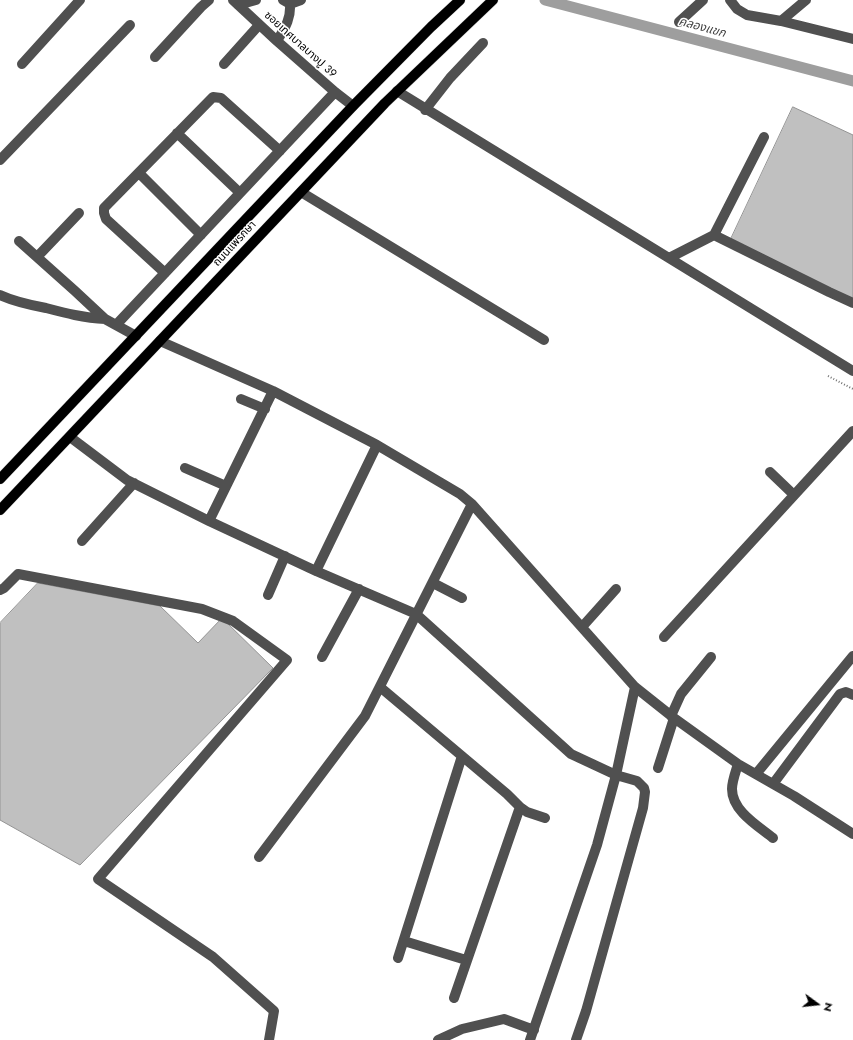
<!DOCTYPE html>
<html>
<head>
<meta charset="utf-8">
<style>
	body { margin:0 }
	#map { position:relative; width:853px; height:1040px; overflow:hidden; background:#fff; font-family:Jost,sans-serif }
	canvas { display:block }
	.north { position:absolute; left:797px; top:984px; width:40px; height:40px; -webkit-text-stroke:3px #fff; paint-order:stroke; rotate:105deg; font-size:11px; font-weight:700; line-height:16px; text-align:center; color:#000 }
	.north::after { content:''; display:block; margin:auto; width:14px; height:18px; background:#000; clip-path:polygon(50% 0,100% 100%,50% 72%,0 100%) }
</style>
</head>
<body>
<div id="map">
<canvas width="853" height="1040"></canvas>
<div class="north">N</div>
</div>
<script>
const g = document.querySelector('canvas').getContext('2d');
g.lineJoin = 'round';
function strokePath(path, color, width, dash) { g.strokeStyle = color; g.lineWidth = width; g.lineCap = dash ? 'butt' : 'round'; g.setLineDash(dash || []); g.stroke(path); }
function fill(path, color) { g.fillStyle = color; g.fill(path, 'evenodd'); }
function label(font, color, halo, rows, align = 'center') {
  g.font = font + ' Jost,"Noto Sans Thai",sans-serif'; g.lineWidth = 3; g.setLineDash([]); g.textBaseline = 'middle'; g.strokeStyle = halo; g.fillStyle = color; for (const [text, x, y, turn = 0] of rows) {
    g.save(); g.translate(x, y); g.rotate((+turn || 0) * Math.PI / 180); g.textAlign = isNaN(turn) ? turn : align; if (halo) g.strokeText(text, 0, 0); g.fillText(text, 0, 0); g.restore();
  }
}
const canal = new Path2D(`
	M545,0L853,81`);
const building = new Path2D(`
	M793,107L853,135V299L730,241Z
	M38,583L160,606L198,643L222,618L273,668L80,865L0,820V623Z`);
const path = new Path2D(`
	M828,376L853,389`);
const minor = new Path2D(`
	M233,0L277,41L335,92L353,106
	M730,0L737,9L747,15L781,21L853,39
	M290,4L301,0
	M238,5L256,0
	M781,21L806,0
	M679,22L703,0
	M277,41C284,29 291,20 290,4L283,0
	M155,57L201,7L209,0
	M22,64L80,0
	M224,64L259,25
	M397,91L853,371
	M425,110L450,78L483,43
	M177,133L240,193
	M0,160L130,25
	M139,173L201,235
	M301,192L544,340
	M714,235L829,292L853,303
	M19,241L75,291L105,319L136,336
	M37,257L79,213
	M669,258L714,235L764,137
	M165,273L106,219L104,213V208L213,97L221,98L280,151
	M0,295C15,302 30,305 46,308C65,313 84,318 105,319
	M116,325L335,92
	M160,341L273,391L377,445L460,494L472,504L635,687L674,718L738,764L794,796L853,834
	M241,399L265,409
	M70,437L127,480L209,521L316,571L416,614L571,754L616,775L637,781L644,788L645,792L643,808L586,1011L576,1040
	M185,468L226,486
	M770,472L794,495
	M209,521L273,391
	M82,541L134,483
	M316,571L377,445
	M433,583L462,598
	M0,590L4,588L18,574L202,609L233,621L287,660L98,879L213,957L274,1011L269,1040
	M268,595L285,556
	M582,627L616,589
	M664,637L853,431
	M322,657L359,589
	M380,687L507,794L520,807L454,998
	M671,716L681,694L711,657
	M738,764C736,771 732,781 732,789C732,811 758,826 773,838
	M658,768L674,718
	M756,774L853,656
	M773,784L840,694L846,692L853,695
	M520,807L527,812L545,818
	M259,857L365,716L472,504
	M404,941L466,960
	M398,958L462,756
	M438,1040L462,1029L504,1019L534,1030
	M530,1040L597,845L616,775L635,687`);
const major = new Path2D(`
	M0,479L353,106L431,27L460,0
	M0,510L385,103L493,0`);
const streetNames = [
	["ซอยเทศบาลบางปู 39",300,45,42],
	["ถนนแพรกษา",235,244,-47]
];
const waterNames = [
	["คลองแขก",702,28,15]
];
strokePath(canal, '#9e9e9e', 11);
fill(building, '#c0c0c0');
strokePath(building, '#949494', 1);
strokePath(major, '#dbdbdb', 11);
strokePath(path, '#727272', 2, [1, 2]);
strokePath(minor, '#505050', 10);
strokePath(major, '#000', 10);
label('11px', '#000', '#fff', streetNames);
label('italic 12px', '#3f3f3f', '#fff', waterNames);
</script>
</body>
</html>
